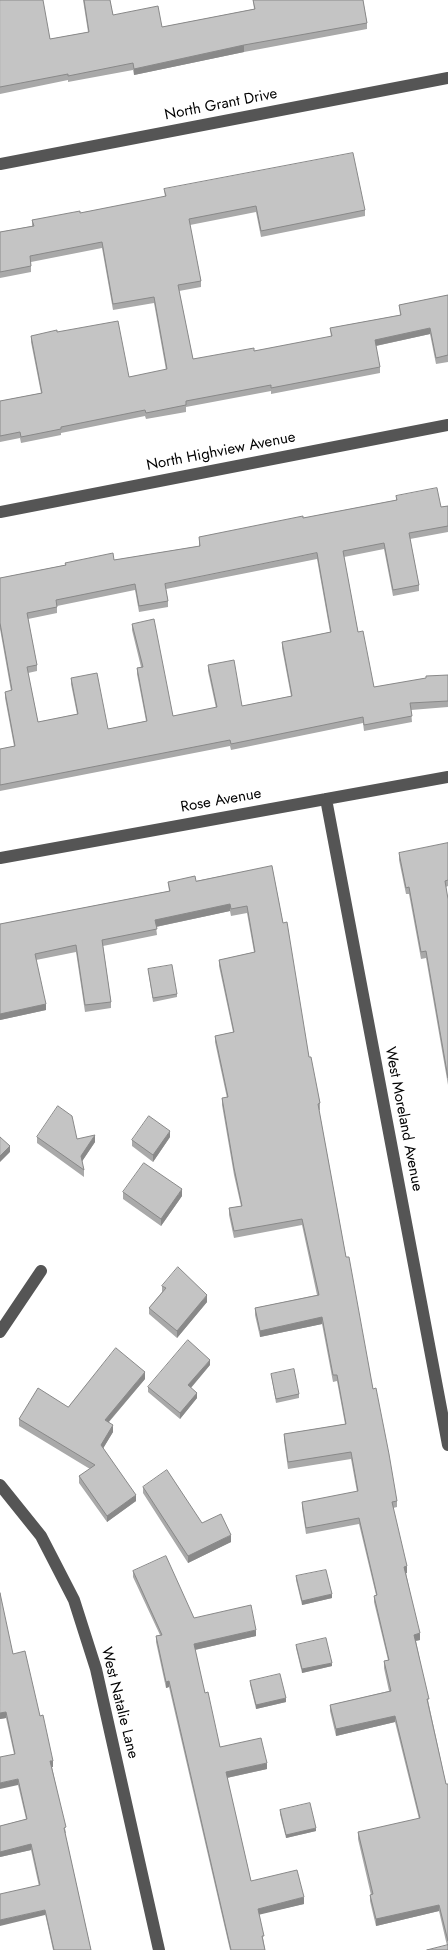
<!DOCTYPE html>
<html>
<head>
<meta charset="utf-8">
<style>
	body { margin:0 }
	canvas { display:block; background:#fff }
</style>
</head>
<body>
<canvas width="448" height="1950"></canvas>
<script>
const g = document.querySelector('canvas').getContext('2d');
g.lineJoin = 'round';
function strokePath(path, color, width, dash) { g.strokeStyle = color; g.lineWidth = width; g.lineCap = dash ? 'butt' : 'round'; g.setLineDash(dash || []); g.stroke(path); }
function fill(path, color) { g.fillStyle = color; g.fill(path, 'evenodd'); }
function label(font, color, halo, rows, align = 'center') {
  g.font = font + ' Jost,sans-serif'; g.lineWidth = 4; g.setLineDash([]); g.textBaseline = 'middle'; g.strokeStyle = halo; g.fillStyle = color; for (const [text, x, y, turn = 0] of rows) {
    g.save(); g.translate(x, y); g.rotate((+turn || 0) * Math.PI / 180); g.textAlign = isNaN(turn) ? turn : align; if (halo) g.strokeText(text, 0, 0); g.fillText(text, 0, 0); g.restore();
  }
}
const minor = new Path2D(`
	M0,164L448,78
	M0,512L448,425
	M326,799L448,1445
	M0,858L448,777
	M0,1332L41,1271
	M0,1485L41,1536L74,1600L96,1669L159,1950`);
const wall = new Path2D(`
	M0,0L50,39L88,32L83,0H110L113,15L162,27L254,9L253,0H363L367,23V29L244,52L134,75L133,70L68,82V80L0,94Z
	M164,189L365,210V216L261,237L256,212L190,225L201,281V287L179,291L193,359L254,351L331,337L330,328L400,315L399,305L448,295V362L436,364L430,334L376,346L380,367V373L271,394V391L186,407V412L146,419L145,416L61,433V435L21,443L20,438L0,442V401L41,393L31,342V336L57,332L129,377L166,370L154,303L113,310L102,248L31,262V272L0,278V232L32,226V220L80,213L165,197Z
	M396,496L441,507L448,506V532L410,539L419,585V591L393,596L384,549L344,557L358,632L374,687L448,675V707L411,710L412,722L364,731L363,723L231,750L230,746L0,791V749L14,746L5,698V692L11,691L0,629V578L65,565V563L114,560L199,546V537L303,518L396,500ZM317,559L330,632L282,642V648L291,696L242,706L208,665V671L216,708L173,716L132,624V630L141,667L137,668V674L146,721L108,729L71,678V684L77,714L38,722L28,673L37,671V665L28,619L57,613V606L135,590L139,612L168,607V601L166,589Z
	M448,843V886L446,887L448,899V1085L426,958L421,959L409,894H406L399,860V853Z
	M272,866L309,1057L320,1103V1110H319L346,1257L373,1389L397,1501V1507L393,1508L407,1573H406L420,1640L416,1641L429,1705L446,1784H448V1950L439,1911L376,1926L370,1901V1895H371L358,1839V1832L419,1819L395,1722L336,1736L330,1711V1705L389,1691L384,1668V1661L388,1660L374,1602V1596L376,1595L359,1524L306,1534L302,1508V1502L357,1492L351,1459L288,1469L284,1440V1434L345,1424L337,1381L333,1382L322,1324L260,1337L255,1315V1308L317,1295L302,1225L234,1238L229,1215V1208L241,1206L234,1175L222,1105V1098H227L215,1042V1036L233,1032L219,966V960L254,952L247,913L231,916L230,911L156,927L157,935L103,946L111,1002V1008L85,1012L76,952L36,960L46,1010L0,1020V924L169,891L168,882L196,881Z
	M148,969L177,994V997L153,1002Z
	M37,1137L95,1142L82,1161L84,1170V1177L37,1143Z
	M170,1137L153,1162L132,1146V1140Z
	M123,1192L182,1196L161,1226L123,1199Z
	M162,1286L207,1302L177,1338L149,1314V1308L162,1292Z
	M210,1365L191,1388L197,1398L180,1419L148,1392V1387Z
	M271,1374L299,1394V1398L276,1403Z
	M145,1379L109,1422L113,1432L103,1448L136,1501L107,1522L79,1483V1476L90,1469L19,1426V1419L68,1407Z
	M143,1487L202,1523L231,1542L188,1563L143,1493Z
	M133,1571L194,1618L256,1636L195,1650L205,1693L220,1747L267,1769L227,1778L251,1881L304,1904L259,1914L265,1950H230L169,1687L166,1688L156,1642V1636L160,1635L133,1577Z
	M296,1576L332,1598L302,1605L296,1580Z
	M296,1645L332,1666L302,1673L296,1648Z
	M13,1654L40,1716L53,1767H52L66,1833H65L91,1950H53L31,1850L0,1857V1826L26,1819L18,1785L14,1754L6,1718L0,1719Z
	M250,1681L286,1702L256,1709L250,1684Z
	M280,1810L316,1831L286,1838L280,1814Z`);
const shadedWall = new Path2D(`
	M244,45V52L134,75V69Z
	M430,328V334L375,346V340Z
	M230,904V911L155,927V920Z
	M46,1004V1010L0,1020V1014Z
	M170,1131V1137L153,1162V1155Z
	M95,1135V1142L81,1163V1156Z
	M10,1146V1152L0,1162V1156Z
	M182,1189V1196L161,1226V1219Z
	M207,1295V1302L177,1338V1331Z
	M322,1317V1324L260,1337V1331Z
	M210,1360V1365L188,1391V1385Z
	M145,1372V1379L105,1426V1420Z
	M197,1393V1398L180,1419V1413Z
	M113,1425V1432L101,1452V1445Z
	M136,1495V1501L107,1522V1516Z
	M231,1535V1542L188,1563V1556Z
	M407,1566V1573L404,1574V1567Z
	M332,1594V1598L302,1605V1601Z
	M256,1630V1636L194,1650V1644Z
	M420,1633V1640L414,1641V1635Z
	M332,1663V1666L302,1673V1669Z
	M169,1681V1687L166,1688V1682Z
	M286,1698V1702L256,1709V1705Z
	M6,1712V1718L0,1719V1713Z
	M395,1716V1722L336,1736V1729Z
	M50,1761H53V1767H50Z
	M267,1763V1769L226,1778V1772Z
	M18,1779V1785L0,1789V1783Z
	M316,1828V1831L286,1838V1835Z
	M31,1844V1850L0,1857V1852Z
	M304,1897V1904L258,1915V1909Z
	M439,1905V1911L376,1926V1919Z
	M45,1910V1915L0,1926V1920Z`);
const building = new Path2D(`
	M0,0H43L50,39L89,32L84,0H110L113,15L158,6L162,27L255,9L253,0H363L367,23L244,45L134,69L133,63L68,76V74L0,87Z
	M353,153L365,210L261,231L256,206L189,219L201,281L178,285L193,359L254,348V351L332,336L330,328L401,315L399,305L448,295V355L436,358L430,328L375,340L380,367L271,388V385L186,401V405L146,413L145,410L61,427V429L21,437L20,432L0,436V401L42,393L31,336L57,330V332L118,321L129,377L167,369L154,297L113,304L102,242L30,256L31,266L0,272V232L34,226L32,220L80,211V213L166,196L164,189Z
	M437,488L441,507L448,506V526L409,533L419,585L393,590L384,543L343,551L358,632L363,631L374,687L426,678V676L448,675V701L410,703L412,716L364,725L363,717L231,744L230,740L0,785V749L15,746L5,692L12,690L0,623V578L66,565L65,563L113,553L114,560L200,546L199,537L303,516V518L397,500L396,496ZM317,553L331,632L282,642L292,696L242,706L234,660L208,665L217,707L173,716L154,619L132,624L143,667L137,668L147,721L108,729L97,673L71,678L78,714L38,722L27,667L37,665L27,613L57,607L56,600L135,584L139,606L168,601L165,584Z
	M448,843V880L445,881L448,899V1078L426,951L421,952L409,887L406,888L399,853Z
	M272,866L283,923L287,922L309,1057H311L320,1103L318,1104L346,1257H349L373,1389L376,1388L389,1454L397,1501L392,1502L407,1566L404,1567L420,1633L414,1635L429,1699H427L446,1784H448V1941L439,1905L376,1919L370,1895L373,1894L358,1832L420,1818L395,1716L336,1729L330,1705L391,1691L384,1661L389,1660L374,1596L377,1595L359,1518L306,1528L302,1502L358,1491L351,1452L288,1462L284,1434L346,1424L337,1375H333L322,1317L260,1331L255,1308L319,1295L302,1219L234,1231L229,1208L242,1206L234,1168L222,1098L228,1097L215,1036L234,1032L219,960L255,952L247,906L231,909L230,904L155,920L157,929L102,940L111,1002L85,1005L76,945L35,954L46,1004L0,1014V924L170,891L168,882L195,876L196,881Z
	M172,965L177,994L153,998L148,969Z
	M58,1106L72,1116L77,1139L95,1135L81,1156L84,1170L37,1137Z
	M149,1116L170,1131L153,1155L132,1140Z
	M0,1137L10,1146L0,1156Z
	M144,1163L182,1189L161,1219L123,1192Z
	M178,1267L207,1295L177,1331L149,1308L166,1288L162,1286Z
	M188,1340L210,1360L188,1385L197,1393L180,1413L148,1387Z
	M116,1348L145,1372L105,1420L113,1425L101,1445L136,1495L107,1516L79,1476L95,1465L19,1419L38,1388L68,1407Z
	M294,1369L299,1394L276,1399L271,1374Z
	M167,1470L202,1523L221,1514L231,1535L188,1556L143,1487Z
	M166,1556L194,1618L251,1605L256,1630L194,1644L205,1693L208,1692L220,1747L261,1738L267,1763L226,1772L251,1881L297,1870L304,1897L258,1909L264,1936H262L265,1950H231L169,1681L166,1682L156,1636L162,1635L133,1571Z
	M326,1570L332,1594L302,1601L296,1576Z
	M0,1593L13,1654L25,1651L40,1716L43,1715L53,1761H50L66,1827L64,1828L91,1950H54L45,1910L0,1920V1894L40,1885L31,1844L0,1852V1826L27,1819L18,1779L0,1783V1757L15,1754L6,1712L0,1713Z
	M326,1638L332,1663L302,1669L296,1645Z
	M280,1674L286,1698L256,1705L250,1681Z
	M310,1803L316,1828L286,1835L280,1810Z
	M448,1945V1950H427Z`);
const streetNames = [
	["North Grant Drive",221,105,-11],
	["North Highview Avenue",221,452,-11],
	["Rose Avenue",221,801,-10],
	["West Moreland Avenue",403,1119,79],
	["West Natalie Lane",119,1703,76]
];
strokePath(minor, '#555', 12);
fill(wall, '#a9a9a9');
fill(shadedWall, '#898989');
fill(building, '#c4c4c4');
strokePath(building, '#898989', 1);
label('15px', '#000', '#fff', streetNames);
</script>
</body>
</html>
